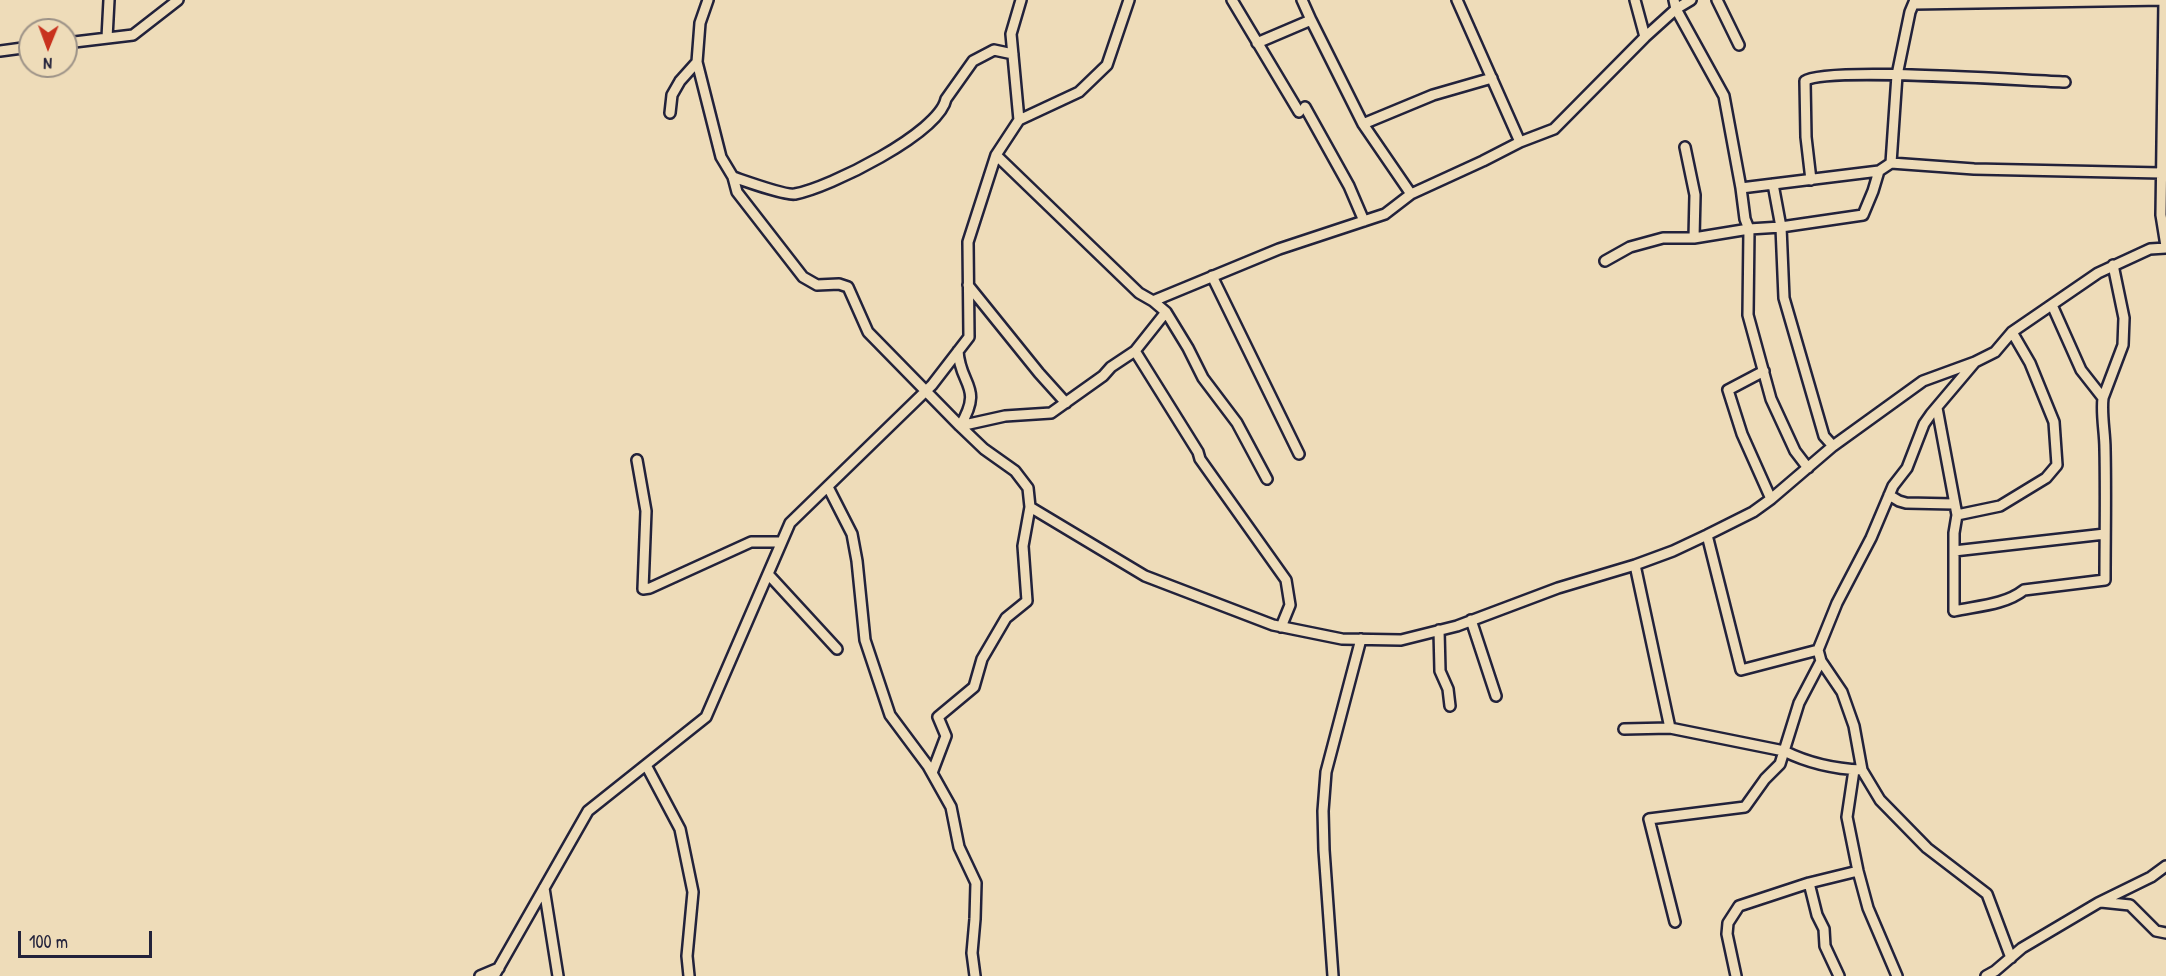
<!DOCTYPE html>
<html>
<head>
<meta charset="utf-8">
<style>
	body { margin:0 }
	#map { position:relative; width:2166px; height:976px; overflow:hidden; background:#eedcb9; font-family:"Patrick Hand",sans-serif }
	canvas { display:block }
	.north { position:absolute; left:18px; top:18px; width:60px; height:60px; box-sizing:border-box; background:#eedcb9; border:2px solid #9c9287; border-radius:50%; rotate:181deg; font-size:16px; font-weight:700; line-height:24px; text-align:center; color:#22223b }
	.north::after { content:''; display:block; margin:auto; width:21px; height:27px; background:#c8321e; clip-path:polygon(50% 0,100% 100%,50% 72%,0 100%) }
	.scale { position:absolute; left:18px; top:931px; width:134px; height:27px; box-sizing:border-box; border:3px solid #22223b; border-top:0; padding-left:8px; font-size:18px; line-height:21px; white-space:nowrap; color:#22223b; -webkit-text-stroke:4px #eedcb9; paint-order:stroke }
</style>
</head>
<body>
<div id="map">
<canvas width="2166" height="976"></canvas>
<div class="north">N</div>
<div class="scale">100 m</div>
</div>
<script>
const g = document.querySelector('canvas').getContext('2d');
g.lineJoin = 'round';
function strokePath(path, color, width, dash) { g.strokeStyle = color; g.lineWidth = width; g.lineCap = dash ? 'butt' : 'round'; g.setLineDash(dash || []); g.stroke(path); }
const minor = new Path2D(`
	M1232,0L1299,112
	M1457,0L1520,142
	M1635,0L1645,37
	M1674,0L1676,9L1724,96L1741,188L1745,219L1749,229L1748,315L1771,399L1795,451L1808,468
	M1717,0L1739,45
	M2164,0L2161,215L2166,246
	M1914,4L2164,0
	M1311,20L1363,124L1411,194
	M107,38L109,0
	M66,43L133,35L178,0
	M1257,43L1311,20L1302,0
	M0,51L30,47
	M697,62L721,157L733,177C745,181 786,196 795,194C829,188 939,133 946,99L973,61L994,50L1013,54
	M1305,107L1349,186L1364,221
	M670,113L672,95L680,81L697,62L700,23L708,0
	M1019,120L1079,92L1107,65L1129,0
	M1363,124L1433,95L1492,78
	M1685,147L1695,195L1694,238
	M996,155L1139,293L1153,301L1279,249L1385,214L1411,194L1483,161L1520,142L1554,129L1645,37L1676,9L1691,0
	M1891,163L1897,75L1910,12L1915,0
	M733,177L737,192L803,277L817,285L839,284L848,287L868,332L960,426L984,449L1015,471L1028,488L1030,507L1023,546L1027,601L1006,618L982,659L974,687L938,717L946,736L932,773
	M1811,180L1806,137L1805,81C1824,66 2027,81 2065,82
	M1773,184L1781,227L1784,298L1824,436L1833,446
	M1741,188L1879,171L1891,163L1974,169L2161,173
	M1605,261L1630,247L1663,238H1694L1749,229L1781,227L1863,215L1873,191L1879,171
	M1212,276L1299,454
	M968,285L1039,373L1066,403
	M1153,301L1166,312L1188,348L1203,378L1237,423L1267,479
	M2052,305L2081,370L2103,398C2101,415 2105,432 2105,449C2106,493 2105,537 2105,580L2024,590C2005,605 1977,606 1954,611V551L2105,534
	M958,351C960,386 984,386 960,426L1005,416L1051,413L1103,376L1111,367L1135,351L1166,312
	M1135,351L1198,452L1200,459L1286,580L1290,605L1281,627
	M1764,371L1728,390L1742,434L1771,499
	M2103,398L2123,345L2124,318L2113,265
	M1937,408L1957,515
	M637,460L646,511L643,589L650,588L751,542H781
	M828,487L852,534L857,561L865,640L890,715L928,766L951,807L959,847L976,883L975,919L972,953L975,976
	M1889,495L1899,501L1906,503L1954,504
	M1030,507L1145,576L1273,625L1342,639L1401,640L1457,626L1558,588L1635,565L1673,551L1707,535L1753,512L1771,499L1833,446L1923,381L1975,362
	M1707,535L1741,670L1818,650
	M1954,551V533L1957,515L2000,506L2046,478L2057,465L2054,422L2030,363L2012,332
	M1635,565L1670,728
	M768,574L837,649
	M1471,620L1496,696
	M1439,630L1440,671L1448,689L1450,706
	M1821,661L1842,692L1854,726L1862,770
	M1624,729L1670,728L1784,751C1808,763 1835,769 1862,770L1880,800L1927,848L1987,894L2011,958
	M646,765L680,829L693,892L687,956L689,976
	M1854,770L1847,817L1858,871L1868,908L1897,976
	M1809,883L1817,915L1824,929L1825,946L1839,976
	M544,888L558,976
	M2101,902L2130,905L2156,931L2166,933
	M1675,922L1649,819L1745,807L1765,779L1780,764L1799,703L1821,661L1818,650L1837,603L1871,538L1893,486L1907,468L1924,424L1931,414L1975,362L1995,352L2012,332L2098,273L2150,249L2166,248
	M480,976L499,968
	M494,976L588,811L706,717L790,523L932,385L969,337L968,242L996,155L1019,120L1011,34L1021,0
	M1333,976L1324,850L1323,811L1326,772L1361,639
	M1736,976L1727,934L1728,923L1739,906L1809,883L1858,871
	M1986,976L1995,971L2022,948L2098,903L2151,877L2166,866`);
strokePath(minor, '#22223b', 14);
strokePath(minor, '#eedcb9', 9);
</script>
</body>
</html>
